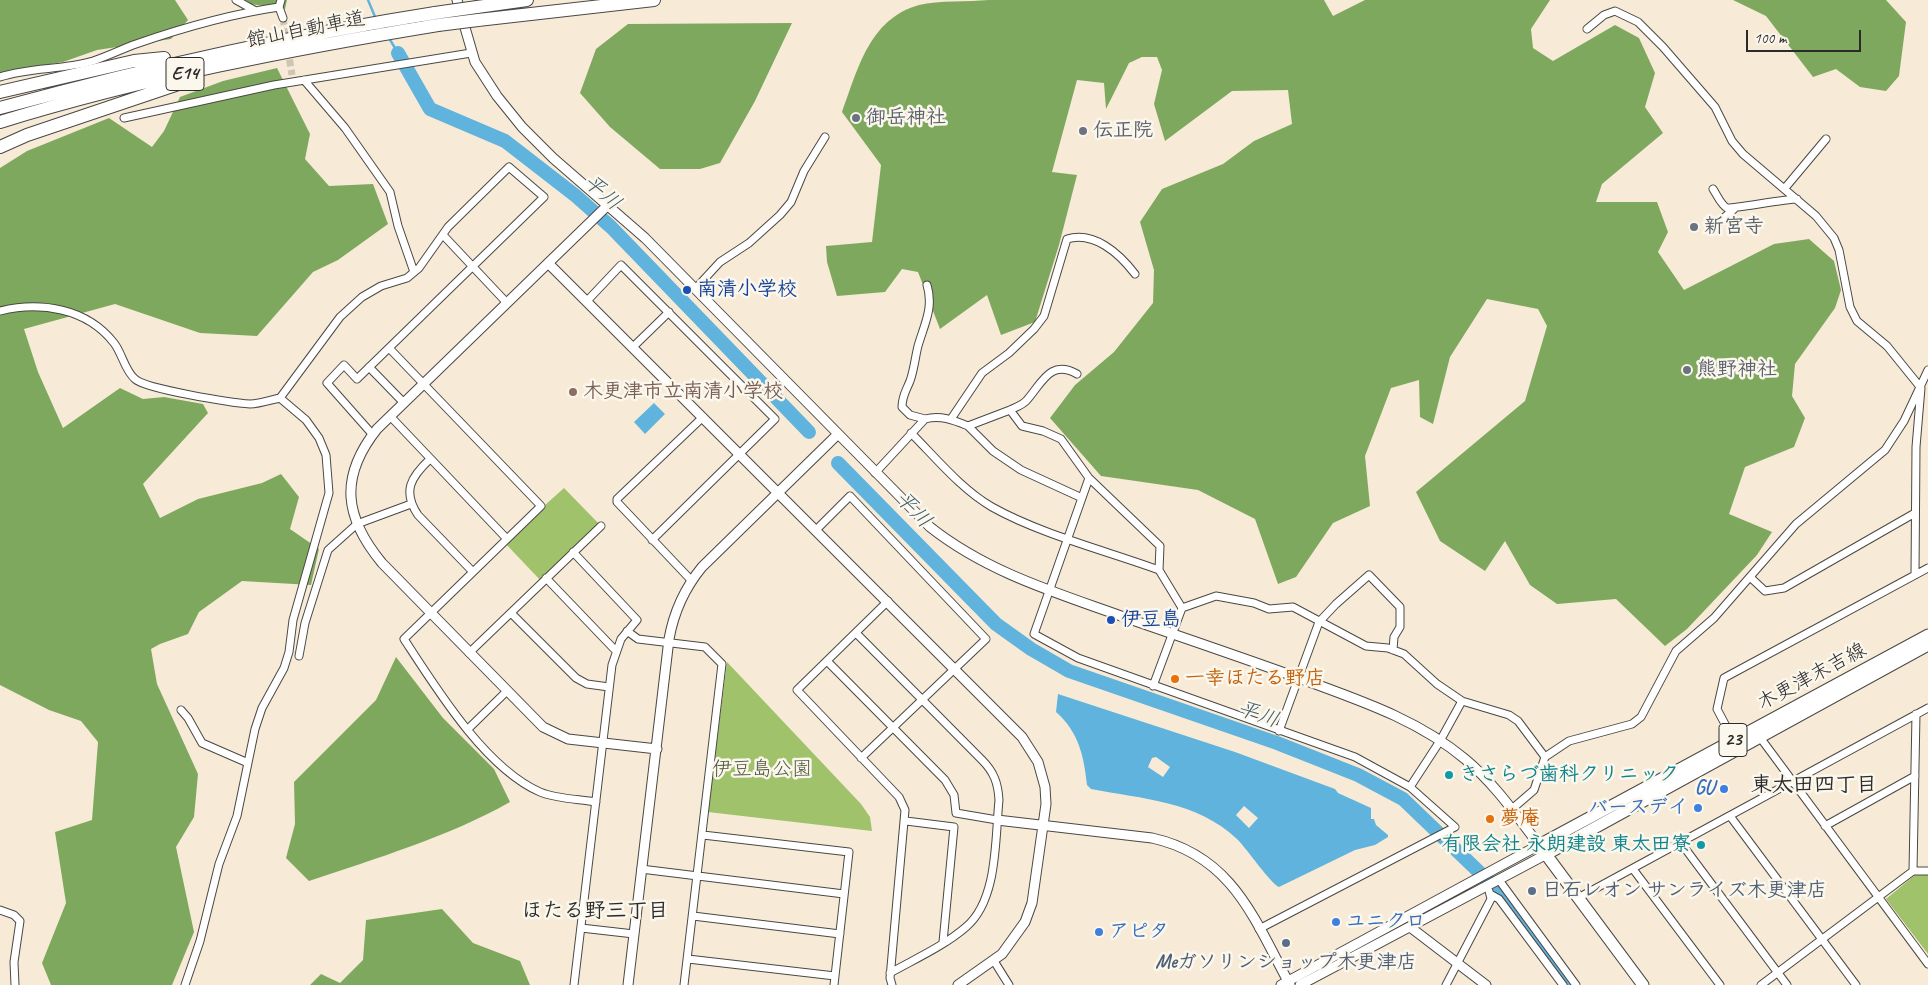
<!DOCTYPE html>
<html>
<head>
<meta charset="utf-8">
<style>
	body { margin:0 }
	#map { position:relative; width:1928px; height:985px; overflow:hidden; background:#f7ebd7; font-family:Caveat,sans-serif }
	canvas { display:block }
	.scale { position:absolute; left:1746px; top:30px; width:115px; height:22px; box-sizing:border-box; border:2px solid #2b2b2b; border-top:0; padding-left:6px; font-size:15px; line-height:18px; white-space:nowrap; color:#2b2b2b; -webkit-text-stroke:4px #fbf7ec; paint-order:stroke }
</style>
</head>
<body>
<div id="map">
<canvas width="1928" height="985"></canvas>
<div class="scale">100 m</div>
</div>
<script>
const g = document.querySelector('canvas').getContext('2d');
g.lineJoin = 'round';
function fill(path, color) { g.fillStyle = color; g.fill(path, 'evenodd'); }
function strokePath(path, color, width, dash) { g.strokeStyle = color; g.lineWidth = width; g.lineCap = dash ? 'butt' : 'round'; g.setLineDash(dash || []); g.stroke(path); }
function label(font, color, halo, rows, align = 'center') {
  g.font = font + ' Caveat,"Klee One",sans-serif'; g.lineWidth = 5; g.setLineDash([]); g.textBaseline = 'middle'; g.strokeStyle = halo; g.fillStyle = color; for (const [text, x, y, turn = 0] of rows) {
    g.save(); g.translate(x, y); g.rotate((+turn || 0) * Math.PI / 180); g.textAlign = isNaN(turn) ? turn : align; if (halo) g.strokeText(text, 0, 0); g.fillText(text, 0, 0); g.restore();
  }
}
const green = new Path2D(`
	M564,488L601,526L542,582L504,542Z
	M727,662L861,804L870,817L872,831L708,812Z
	M1915,875H1928V954L1886,899Z`);
const forest = new Path2D(`
	M0,0H175L188,20L171,39L97,50L63,62L0,73Z
	M245,0H287L285,9L250,4Z
	M989,0H1324L1333,16L1365,0H1550L1531,29L1533,48L1553,61L1615,25L1639,38L1655,73L1645,107L1663,133L1602,184L1596,202H1657L1668,232L1658,252L1684,290L1774,244L1809,239L1834,261L1841,290L1835,308L1795,364L1792,396L1805,418L1794,447L1745,467L1729,514L1772,532L1757,555L1687,629L1665,646L1616,599L1557,604L1530,585L1505,541L1485,571L1440,541L1416,492L1525,401L1547,326L1538,309L1487,299L1450,357L1433,424L1420,417L1419,380L1391,388L1365,456L1370,506L1333,523L1296,577L1278,584L1255,519L1198,490L1101,476L1050,418L1075,385L1114,352L1153,303L1154,270L1140,222L1162,189L1223,164L1254,141L1292,124L1288,90L1232,91L1165,141L1154,104L1162,70L1157,57H1142L1129,63L1106,109L1104,83L1077,80L1052,172L1077,175L1059,245L1035,322L1001,335L987,295L940,329L918,272L902,269L885,292L837,296L827,262L826,246L872,242L881,165L842,112C858,69 869,19 919,5C939,0 968,2 989,0Z
	M1733,0H1886L1906,22L1899,76L1886,91L1860,87L1836,69L1813,77L1766,16Z
	M792,23L755,101L720,163L700,169H660L610,127L580,93L596,49L628,24Z
	M277,68L310,134L305,159L329,186L373,184L388,224L338,260L313,272L257,336L200,333L115,304L24,329L38,372L63,428L120,388L143,399L164,397L203,404L208,413L143,484L160,518L198,499L262,483L281,474L299,497L290,529L319,549L311,585L242,581L199,612L188,634L160,644L151,649L157,684L198,774L194,817L176,847L194,932L172,985H51L42,963L66,903L55,832L92,820L98,742L81,721L49,710L0,685V168L27,151L109,118L152,147L164,131L180,97L223,81Z
	M396,657L443,718L494,769L510,802C448,837 377,858 309,881L286,858L295,824L294,782L376,700Z
	M442,909L473,943L520,961L530,985H310L321,974L340,983L363,960L366,920Z`);
const water = new Path2D(`
	M654,403L665,414L645,434L634,422Z
	M1058,694L1235,752L1335,789L1338,793L1371,808V819H1374L1376,825L1388,835V837L1375,845L1355,850L1279,887C1270,883 1248,850 1237,839C1197,801 1142,799 1091,789L1087,785C1084,757 1079,732 1056,712ZM1156,757L1170,767L1163,777L1148,767L1152,758ZM1244,806L1258,818L1249,828L1236,815Z`);
const stream = new Path2D(`
	M368,0L376,19
	M389,38L398,53`);
const river = new Path2D(`
	M398,53L430,109L505,141L576,196L611,227L809,432
	M838,463L996,624L1031,649L1069,671L1277,743L1358,775L1403,799L1501,893L1570,985`);
const minorTunnel = new Path2D(`
	M283,18L292,75`);
const minor = new Path2D(`
	M236,0L254,10
	M281,0L279,7L283,18
	M1587,29L1604,15L1615,11L1638,22L1663,47L1715,107L1732,141L1743,154L1816,216L1834,238L1839,250L1850,307L1857,321L1887,346L1921,388L1916,447L1915,575
	M0,77C30,67 63,70 93,61C108,56 122,49 136,44C182,28 231,14 279,7
	M304,80L345,128L390,192L398,226L414,272
	M124,118L274,85L471,53
	M1785,188L1826,139
	M1713,189C1717,195 1721,205 1727,208C1732,209 1785,199 1797,199
	M1710,230L1734,209
	M443,235L507,303
	M696,288L720,262L749,243L780,215L791,202L804,171L825,137
	M587,301L621,265L775,419L652,540
	M0,311C40,301 87,308 114,343C122,353 125,371 135,379C145,389 233,403 250,404C259,404 271,400 280,398L340,317L362,297L381,286L407,278L419,268L448,227L509,167L544,197L357,379L344,365L327,383L373,435
	M633,347L669,312
	M389,348L541,506L404,639C436,688 485,768 540,792C557,799 578,799 596,802
	M369,367L404,403
	M1010,410C1016,407 1023,405 1027,400C1042,383 1050,359 1077,374
	M390,416L507,539
	M925,419L910,415L902,407C902,396 906,391 910,381C914,370 915,358 918,346C924,325 934,308 927,285
	M951,419L982,373L1009,353L1034,329L1044,316L1067,239C1094,231 1119,253 1135,274
	M968,426L993,451L1021,470L1082,498
	M911,433C936,458 961,489 992,507C1040,534 1107,551 1159,570
	M430,459C411,477 402,491 418,515L473,572
	M875,473L925,419C941,415 953,420 968,426L1010,410L1022,426L1043,431L1061,439L1089,478L1160,546L1159,570L1182,608
	M1089,478L1034,634L1078,658L1355,757L1410,787L1455,827L1259,929
	M816,530L850,496L986,639L861,758
	M573,552L637,620L621,639L612,665L574,985
	M1750,577L1765,591L1784,588L1915,513
	M546,578L616,651
	M691,580L617,502V499L703,417
	M888,601L797,690L899,797L905,810L890,978L892,985
	M1182,608L1216,596L1254,603L1269,609L1293,607L1366,646L1388,648L1404,654L1437,684L1462,701L1509,715L1518,721L1545,757L1534,790L1512,809
	M511,613L576,678L587,684L609,687
	M627,631L638,639L705,647L722,664L684,985
	M856,633L982,760C994,772 998,783 999,800C995,839 998,900 966,927C944,946 915,959 890,973
	M469,653L601,526
	M299,656L305,623L328,550L357,524L411,504
	M827,661L945,780L954,795L956,813L997,820
	M1153,686L1182,608
	M181,710L188,718L202,743L248,763
	M468,729L507,691
	M1279,731L1319,622L1336,604L1369,575L1400,607V627L1394,637L1393,650
	M1759,736L1928,964
	M1735,743L1717,709L1724,678L1928,568
	M1545,757L1569,741L1632,724L1641,717L1676,651L1714,618L1796,524L1885,450L1904,421L1928,370
	M1410,787L1440,741L1462,701
	M1730,816L1856,985
	M906,821L954,827L943,942
	M1825,826L1915,776
	M703,835L849,852L834,985
	M1681,843L1787,985
	M641,869L844,894
	M1633,869L1720,985
	M1913,871L1916,714
	M1499,880L1576,985
	M1490,894L1499,899L1563,985
	M1578,898L1928,708
	M0,910L14,915L20,921L14,962L15,985
	M693,916L840,934
	M581,928L634,934
	M688,959L835,976
	M994,961L1009,985
	M185,985L200,941L219,864L237,816L255,729L262,708L284,668L289,652L293,620L329,493L326,455L319,438L306,420L280,398
	M1446,985L1491,899L1489,891
	M1761,985L1913,871H1928`);
const tertiary = new Path2D(`
	M457,0L475,62L497,96L522,127L553,158L645,238L930,527C987,572 1054,592 1121,616C1187,639 1253,661 1318,685C1370,704 1422,723 1465,759C1495,784 1516,815 1539,845L1281,985
	M608,205L377,429C339,477 344,517 382,563L543,727L568,739L657,749
	M548,263L1022,737L1038,762L1045,787L1046,804L1032,903L1025,922L1002,954L958,985
	M997,820L1152,838C1233,856 1254,919 1290,985
	M1410,927L1486,985
	M628,985L669,639C674,611 684,589 702,567L837,435
	M1300,985L1545,855`);
const primary = new Path2D(`
	M1545,855L1928,645
	M1643,985L1539,845L1928,635`);
const motorway = new Path2D(`
	M477,7L527,0
	M478,20L654,0
	M0,92L134,61L164,58
	M0,108C144,69 288,36 435,13
	M0,122C143,78 291,49 438,25
	M0,147L27,135L196,78`);
const motorwayBridge = new Path2D(`
	M435,13L477,7
	M438,25L478,20`);
const markers = [
	[856,118,5,"#6b7280"],
	[1083,131,5,"#6b7280"],
	[1694,227,5,"#6b7280"],
	[687,290,5,"#1a4fb4"],
	[1687,370,5,"#6b7280"],
	[573,392,5,"#8d6e63"],
	[1111,620,5,"#1a4fb4"],
	[1175,679,5,"#e8710a"],
	[1449,775,5,"#0f9aa8"],
	[1724,789,5,"#3f7fe0"],
	[1698,808,5,"#3f7fe0"],
	[1490,819,5,"#e8710a"],
	[1701,845,5,"#0f9aa8"],
	[1532,891,5,"#5c6f8a"],
	[1336,922,5,"#3f7fe0"],
	[1099,932,5,"#3f7fe0"],
	[1286,943,5,"#5c6f8a"]
];
const shields = [
	[185,74,38],
	[1733,740,28]
];
const shieldNames = [
	["E14",185,74],
	["23",1733,740]
];
const streetNames = [
	["館山自動車道",306,30,-11],
	["木更津末吉線",1812,677,-28]
];
const worshipNames = [
	["御岳神社",866,118],
	["伝正院",1093,131],
	["新宮寺",1704,227],
	["熊野神社",1697,370]
];
const transitNames = [
	["南清小学校",697,290],
	["伊豆島",1121,620]
];
const educationNames = [
	["木更津市立南清小学校",583,392]
];
const foodNames = [
	["一幸ほたる野店",1185,679],
	["夢庵",1500,819]
];
const parkNames = [
	["伊豆島公園",762,770]
];
const cultureNames = [
	["きさらづ歯科クリニック",1459,775],
	["有限会社 永朗建設 東太田寮",1691,845,"right"]
];
const shopNames = [
	["GU",1714,789],
	["バースデイ",1688,808],
	["ユニクロ",1346,922,"left"],
	["アピタ",1109,932,"left"]
];
const serviceNames = [
	["日石レオン サンライズ木更津店",1542,891],
	["Meガソリンショップ木更津店",1286,963,"center"]
];
const waterNames = [
	["平川",602,193,41],
	["平川",913,510,46],
	["平川",1258,715,19]
];
const neighbourhoodNames = [
	["東太田四丁目",1814,785],
	["ほたる野三丁目",595,911]
];
fill(green, '#9fc26b');
fill(forest, '#7fa85f');
fill(water, '#60b3dc');
strokePath(stream, '#60b3dc', 2.5);
strokePath(river, '#60b3dc', 14);
strokePath(minorTunnel, '#cec5b5', 7, [7, 3.5]);
strokePath(minor, '#4a4845', 9);
strokePath(tertiary, '#4a4845', 11);
strokePath(primary, '#4a4845', 13);
strokePath(motorway, '#4a4845', 14);
strokePath(minor, '#fff', 7);
strokePath(tertiary, '#fff', 9);
strokePath(primary, '#fff', 11);
strokePath(motorway, '#fff', 12);
strokePath(motorwayBridge, '#4a4845', 14, []);
strokePath(motorwayBridge, '#fff', 12);
for (const [x, y, r, color] of markers) { const dot = new Path2D(); dot.arc(x, y, r, 0, 2 * Math.PI); g.fillStyle = color; g.fill(dot); strokePath(dot, '#fbf7ec', 2); }
for (const [x, y, w] of shields) { const box = new Path2D(); box.roundRect(x - w / 2, y - 16.5, w, 33, 4); g.fillStyle = '#fbf7ec'; g.fill(box); strokePath(box, '#2b2b2b', 1); }
label('bold 19px', '#2b2b2b', null, shieldNames);
label('20px', '#2b2b2b', '#fbf7ec', streetNames);
label('bold 20px', '#5b616d', '#fbf7ec', worshipNames, 'left');
label('bold 20px', '#164399', '#fbf7ec', transitNames, 'left');
label('bold 20px', '#785e54', '#fbf7ec', educationNames, 'left');
label('bold 20px', '#c56008', '#fbf7ec', foodNames, 'left');
label('20px', '#4e583e', '#fbf7ec', parkNames);
label('bold 20px', '#0d838f', '#fbf7ec', cultureNames, 'left');
label('bold 20px', '#366cbe', '#fbf7ec', shopNames, 'right');
label('bold 20px', '#4e5e75', '#fbf7ec', serviceNames, 'left');
label('italic 21px', '#3e5b69', '#fbf7ec', waterNames);
label('bold 21px', '#2b2b2b', '#fbf7ec', neighbourhoodNames);
</script>
</body>
</html>
